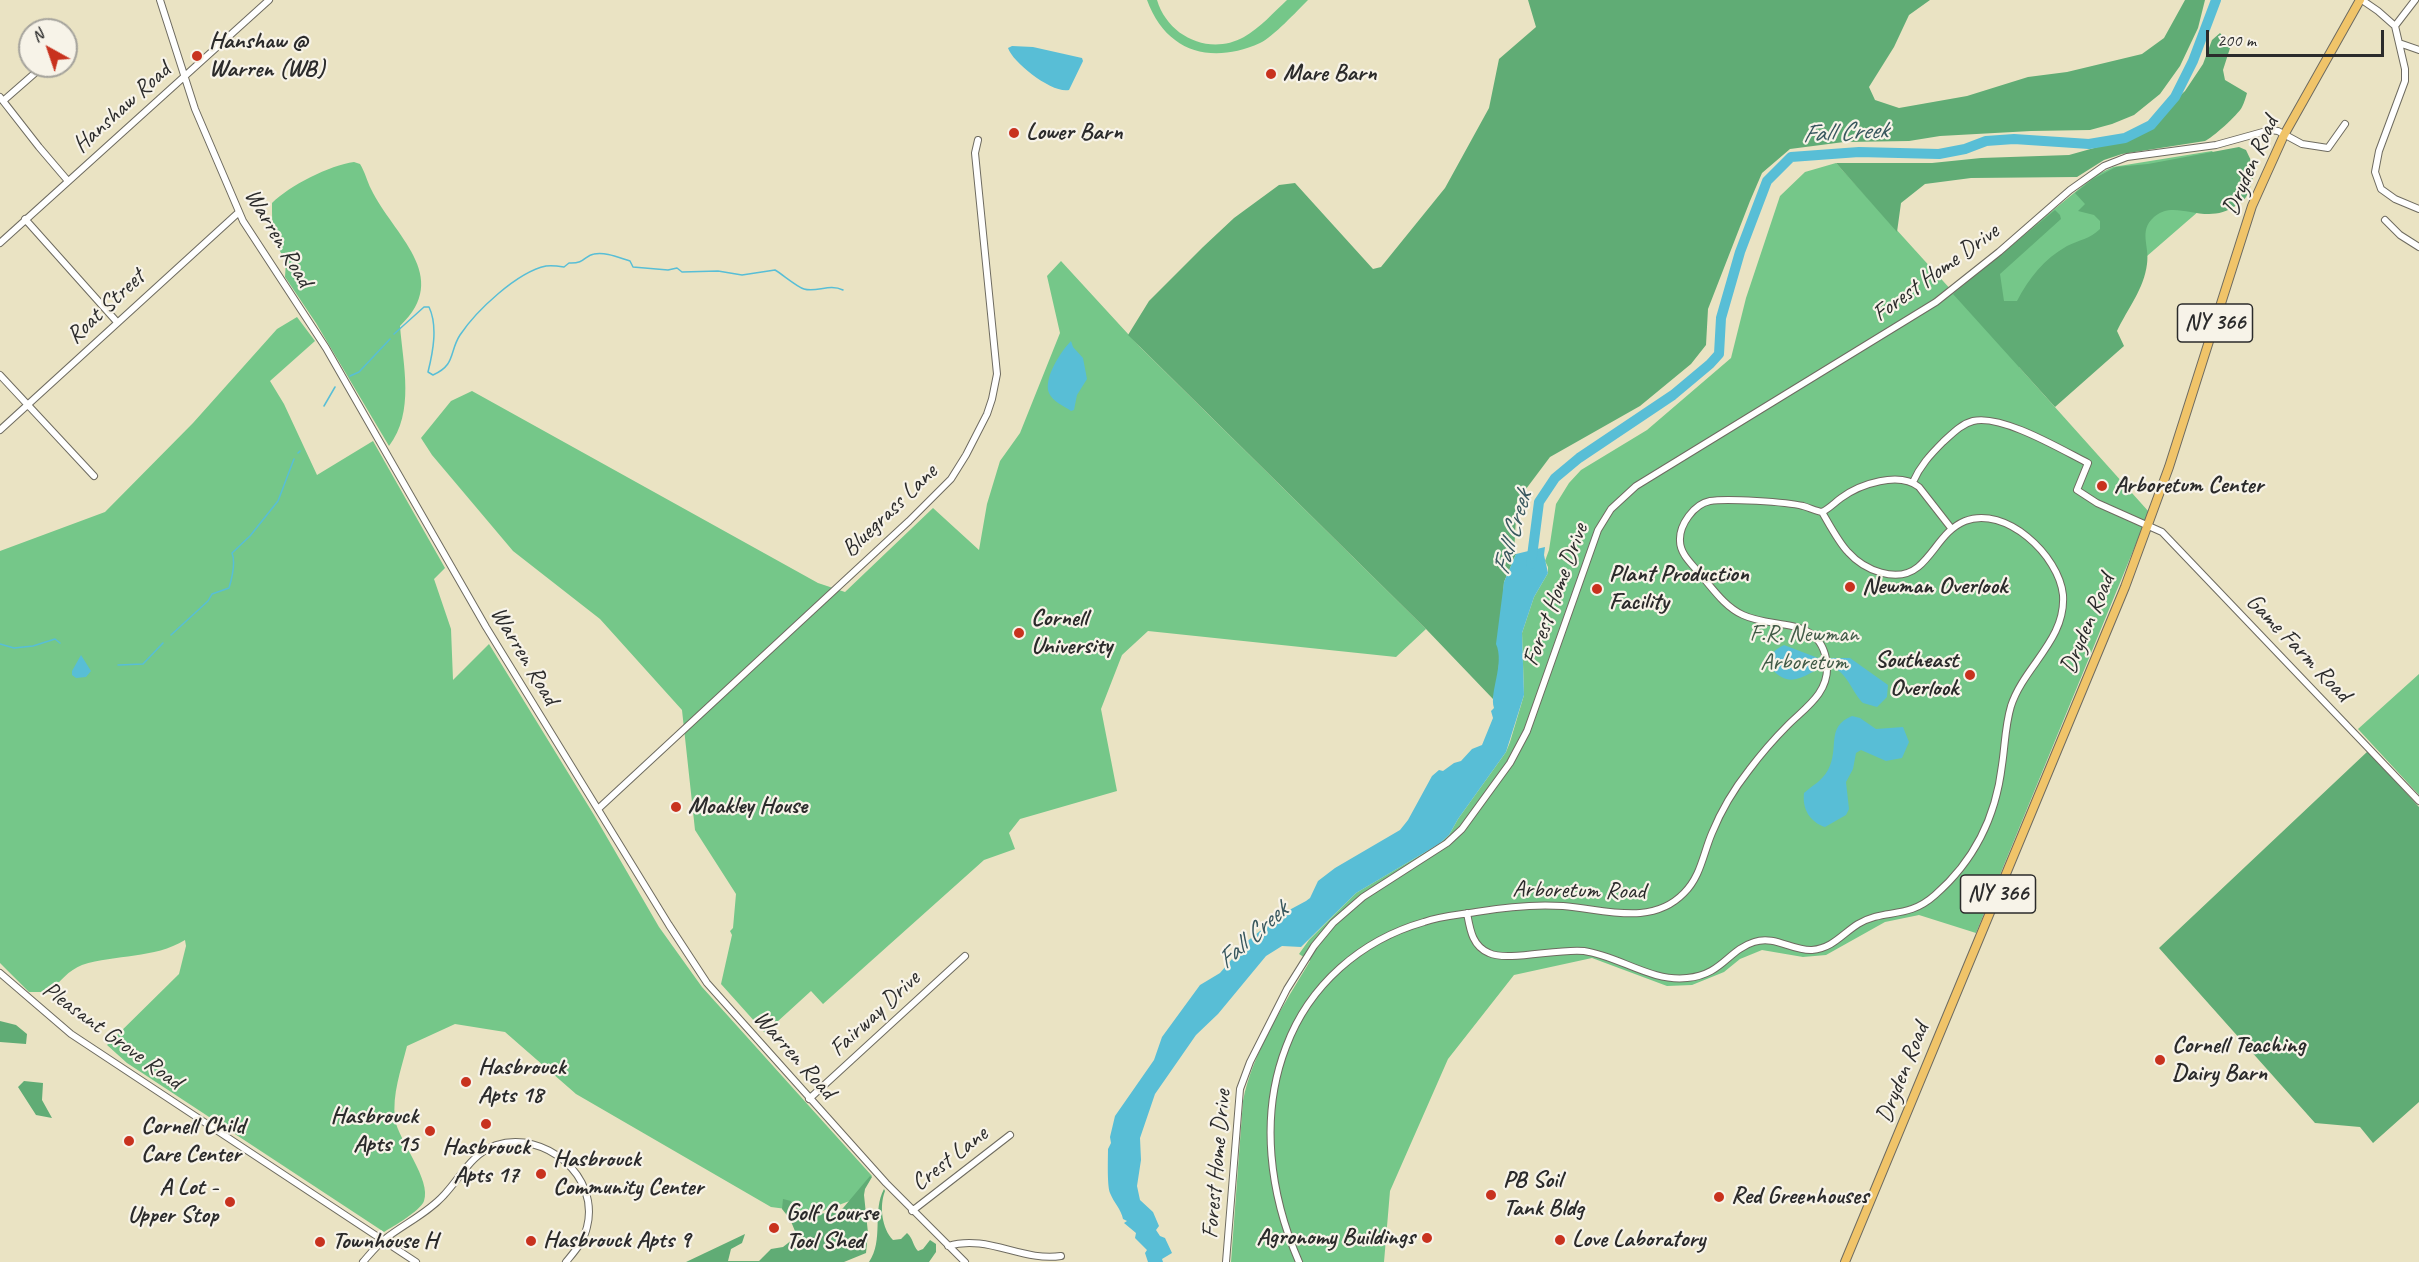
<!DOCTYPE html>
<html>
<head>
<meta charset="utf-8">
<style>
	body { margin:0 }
	#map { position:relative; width:2419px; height:1262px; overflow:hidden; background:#eae3c3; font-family:Caveat,sans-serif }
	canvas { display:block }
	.north { position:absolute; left:18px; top:18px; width:60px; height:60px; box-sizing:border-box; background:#f7f3e8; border:2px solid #a5a39c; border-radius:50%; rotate:320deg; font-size:16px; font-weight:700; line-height:24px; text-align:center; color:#2b2b2b }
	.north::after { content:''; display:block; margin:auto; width:21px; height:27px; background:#c8321e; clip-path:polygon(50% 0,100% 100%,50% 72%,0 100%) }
	.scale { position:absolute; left:2206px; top:30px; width:178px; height:27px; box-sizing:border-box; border:3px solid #2b2b2b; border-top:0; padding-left:8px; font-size:18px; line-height:21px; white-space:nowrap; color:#2b2b2b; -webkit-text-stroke:4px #f7f3e8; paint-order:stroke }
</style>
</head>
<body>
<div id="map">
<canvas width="2419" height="1262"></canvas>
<div class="north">N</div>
<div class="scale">200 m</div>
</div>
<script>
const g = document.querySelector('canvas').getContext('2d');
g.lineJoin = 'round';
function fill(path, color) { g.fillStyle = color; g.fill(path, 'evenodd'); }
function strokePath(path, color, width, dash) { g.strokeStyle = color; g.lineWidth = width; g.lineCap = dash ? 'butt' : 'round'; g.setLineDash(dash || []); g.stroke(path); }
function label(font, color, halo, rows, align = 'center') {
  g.font = font + ' Caveat,sans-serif'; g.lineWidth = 4.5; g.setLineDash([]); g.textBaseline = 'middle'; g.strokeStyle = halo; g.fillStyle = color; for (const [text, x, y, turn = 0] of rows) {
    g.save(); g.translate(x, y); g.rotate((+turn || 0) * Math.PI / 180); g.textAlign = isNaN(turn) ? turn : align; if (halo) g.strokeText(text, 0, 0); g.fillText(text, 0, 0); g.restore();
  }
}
const green = new Path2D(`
	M1147,0H1157C1168,37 1210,56 1244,37C1260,28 1274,12 1287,0H1308C1297,11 1273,37 1260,43C1211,65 1166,52 1147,0Z
	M2212,151L2237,178L2019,367L2149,512L1976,933L1919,915L1885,922L1826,955L1803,957L1762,950L1740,959L1724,972L1692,985L1667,986L1592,958L1514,975L1448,1059L1390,1191L1384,1262H1231L1243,1101C1252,1053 1285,1003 1310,961L1299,954L1309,940L1356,893L1439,844L1449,835L1458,819L1506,752L1510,742L1524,695L1522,633L1534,597L1548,573V567L1545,561L1549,550L1556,504L1569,483L1581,470L1647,430L1731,358L1746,298L1780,196L1805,172L1836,163L1953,292L2096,175L2113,167Z
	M354,162L360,164C365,172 367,181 371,189C393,235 453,276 400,326C403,365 415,412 389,446L316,323L285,277L286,261C272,240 272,228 272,203C289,186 330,165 354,162Z
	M1061,261L1140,347L1426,629L1396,657L1148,631L1122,655L1101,709L1117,791L1020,819L1009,833L1015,849L984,860L823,1004L811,991L765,1033L721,984L732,935L730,931L733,928L736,894L695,830L682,710L600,619L513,551L432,455L421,438L451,401L472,391L818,583L845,592L933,508L979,550L987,504L1000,461L1020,433L1060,333L1047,276Z
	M297,317L315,341L270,381L284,404L317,475L373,441L445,568L434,579L451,629L453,680L489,644L594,815L659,927L702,987L872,1176L855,1199L817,1213L771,1207L576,1094L505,1032L455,1024L407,1046C401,1070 392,1094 395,1119C398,1140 432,1180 424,1201C420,1211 394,1226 384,1232L127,1063L107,1045L179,974L186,946L185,940C154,959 116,954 82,965C69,970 59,982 50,992H29L0,963V551L105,512L193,423L277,329Z
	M2419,674V795L2358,729Z`);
const forest = new Path2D(`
	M1528,0H1930L1909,15L1894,47L1869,87L1875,100L1899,108L1967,96L2028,77L2067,72L2142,54L2164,38L2185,0H2205L2198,28L2180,66L2160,94L2134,115L2112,124L2090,130L2031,131L1940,136L1909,141L1844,142L1790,149L1762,173L1750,201L1708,309L1706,345L1691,364L1640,406L1550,457L1517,501L1514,553L1516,554L1504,582L1498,680L1493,699L1426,629L1128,335L1149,301L1203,247L1234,218L1279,185L1295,183L1373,269L1381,267L1445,188L1489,108L1499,59L1536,27Z
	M2220,33L2231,45L2223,70L2225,80L2247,93C2246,97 2244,103 2242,107C2238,115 2212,138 2205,141L2122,154L2104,160L2077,177L1971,178L1925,184L1901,203L1897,232L1836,163H1932L1981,158L2069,155L2112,143L2157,118L2185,91L2203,64L2212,40Z
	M2239,147L2246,150L2255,169C2253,177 2251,187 2247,195C2245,200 2241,202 2237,205C2205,228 2176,197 2154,217C2138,231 2150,246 2147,264C2144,289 2128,308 2117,331L2124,346L2055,407L1953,294L2055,210L2060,215L2061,219L2000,274L2004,301H2017C2029,278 2044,259 2067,246C2079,240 2090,239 2100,229V221L2094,215L2078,211L2085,204L2075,193L2093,179L2116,167L2148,164Z
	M2368,751L2419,807V1102L2373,1143L2360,1127L2315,1123L2159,948Z
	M0,1021L16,1025L27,1034L26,1044L0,1042Z
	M24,1081L43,1083L42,1100L52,1118L36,1115L18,1087Z
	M870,1176L872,1177L865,1189L864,1195L868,1233L866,1253L844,1262H686L745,1234L742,1243L731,1249L728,1261H759L771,1249L783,1247L797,1236L790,1219L782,1209L783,1199L791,1201L801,1218L830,1212L838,1214Z
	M884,1189L885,1191C879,1206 882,1229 893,1240L901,1239L907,1233C913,1238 913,1246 918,1251L923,1249L930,1240L936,1244V1252L929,1262H869C884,1240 872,1211 884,1189Z`);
const water = new Path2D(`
	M1012,46L1033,47L1082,58L1083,61L1069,90C1053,94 1013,63 1008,48Z
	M1071,341L1073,347L1083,358L1087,379L1077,395L1074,410L1071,411C1064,406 1052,401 1049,393C1043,378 1062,350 1071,341Z
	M1545,547L1544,555L1548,573L1534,597L1522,633L1524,695L1506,752L1458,819L1449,835L1439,844L1356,893L1301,947L1282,946L1266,956L1218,1014L1196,1035L1155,1094L1140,1138L1141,1160L1137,1186L1140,1200L1153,1212L1159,1226L1156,1230L1160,1236L1165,1238L1172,1253L1162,1259L1163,1262H1148L1145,1253L1147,1250L1135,1238L1136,1233L1124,1223L1127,1221L1123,1219C1121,1209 1114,1203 1110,1193C1107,1185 1108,1159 1108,1149L1111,1143L1110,1137L1115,1116L1154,1060L1162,1037L1200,985L1220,973L1232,959L1235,951L1280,915L1306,901L1310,898L1318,881L1335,868L1400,830L1408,820L1432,776L1439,770L1443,771L1454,763L1461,761L1472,749L1482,745L1493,718L1491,711L1494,708C1489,692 1505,664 1496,644L1504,582L1516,554Z
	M1784,645L1818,658H1850L1888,685L1887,697L1877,707L1863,703C1853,694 1847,672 1832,667C1814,662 1795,697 1771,668C1769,656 1773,650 1784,645Z
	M81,655L91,671L86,677L76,678L72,675V671Z
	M1852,716L1860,718L1876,729L1903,727L1909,742L1902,758L1886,761L1861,750L1856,753L1853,769L1846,782L1849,809L1846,815L1825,827C1810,822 1802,809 1804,793C1813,785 1822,781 1828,770C1840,748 1825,727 1852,716Z`);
const stream = new Path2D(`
	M394,334L424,307H429C438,326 433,352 428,372L433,375C456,365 449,352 460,335C476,311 517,272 546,266C552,265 558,266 564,267L569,263C585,264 585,255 594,254C606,252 617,257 630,261L633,267L668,270L677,268L682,272L718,271L742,275L775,270C782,274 797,287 804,289C817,293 829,283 843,290
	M350,376L359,372L390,339
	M324,406L335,387
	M298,453L300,451
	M171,635L208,601L212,594L229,588C232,578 236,563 232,553L250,536L278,501L294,459
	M0,644L14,648L33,646L55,639L60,643
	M118,665L143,664L163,643`);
const river = new Path2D(`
	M1531,564L1539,502L1555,478L1579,458L1673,395L1710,364L1719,354L1721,318L1740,252L1767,181L1791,157L1859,152L1939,154L1965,149L1986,141L2014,139L2089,144L2125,138L2151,125L2175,97L2193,61L2216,0`);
const minor = new Path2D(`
	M160,0L195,109L243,221L326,348L486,627L669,925L707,983L886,1183L965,1262
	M2362,0L2378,11L2395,26
	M2415,0L2395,26L2405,69V81L2379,151L2375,172L2381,189L2395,199L2419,209
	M2399,43L2419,50
	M0,97L39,147L68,181
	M3,101L43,66
	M25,219L117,322
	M2385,220L2400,235L2419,247
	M0,243L269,0
	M0,375L94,476
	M0,430L239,212
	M1913,482C1920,466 1930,455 1943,442C1952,434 1961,424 1973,421C2002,414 2062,450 2088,463L2077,490L2097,503L2162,532L2419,801
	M598,809L909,521L951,479L966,455L987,414L992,399L997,374L975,153L978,140
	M1467,913C1470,929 1472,946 1489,953C1507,962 1559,948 1584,951C1619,956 1651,982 1687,978C1722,975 1728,950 1754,942C1775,935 1792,951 1812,950C1833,948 1842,934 1858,924C1885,908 1907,920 1935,895C1974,861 1996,816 2002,765C2005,746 2005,726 2011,706C2024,666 2066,640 2063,595C2059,555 2005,505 1965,521C1943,530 1935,553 1918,567C1897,584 1864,570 1848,552C1839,543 1829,524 1822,512
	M0,973L71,1034L416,1262
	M809,1099L965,956
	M912,1211L1010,1135
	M948,1246C988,1234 1022,1262 1061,1256
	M363,1262C370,1254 377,1245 385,1239C404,1224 428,1213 444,1195C461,1177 471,1154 496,1145C545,1130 600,1176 587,1227C584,1241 575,1251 566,1262
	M1226,1262L1240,1089L1250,1062L1287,989L1314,946L1333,923L1363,897L1447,843L1462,829L1510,763L1527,731L1598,530L1611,509L1636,486L1936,302L1999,252L2070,190L2104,166L2127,157L2216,145L2270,130L2278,131L2302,144L2328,148L2345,124
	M1299,1262C1270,1195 1259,1117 1286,1047C1309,985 1361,940 1424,922C1441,916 1459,915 1476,912C1505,907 1534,904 1563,906C1604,909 1651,927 1684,893C1701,876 1703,854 1712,833C1721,811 1734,789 1749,770C1761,754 1774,739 1788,725C1805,708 1829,693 1827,665C1822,615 1775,630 1743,615C1725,607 1713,589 1700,574C1692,564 1680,554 1680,541C1679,525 1694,504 1710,501C1726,498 1787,502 1803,506C1810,508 1816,511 1822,512C1830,508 1834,503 1841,498C1860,484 1899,471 1919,487L1951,528`);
const major = new Path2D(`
	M1845,1262L2125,587L2169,467L2252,206L2284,135L2360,0`);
const markers = [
	[197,56,6,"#c8321e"],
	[1271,74,6,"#c8321e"],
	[1014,133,6,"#c8321e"],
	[2102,486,6,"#c8321e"],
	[1850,587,6,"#c8321e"],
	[1597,589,6,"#c8321e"],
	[1019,633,6,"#c8321e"],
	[1970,675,6,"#c8321e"],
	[676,807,6,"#c8321e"],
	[2160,1060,6,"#c8321e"],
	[466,1082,6,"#c8321e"],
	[486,1124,6,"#c8321e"],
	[430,1131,6,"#c8321e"],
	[129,1141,6,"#c8321e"],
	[541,1174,6,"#c8321e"],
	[1491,1195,6,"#c8321e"],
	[1719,1197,6,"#c8321e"],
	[230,1202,6,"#c8321e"],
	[774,1228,6,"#c8321e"],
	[1427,1238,6,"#c8321e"],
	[1560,1240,6,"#c8321e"],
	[531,1241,6,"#c8321e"],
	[320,1242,6,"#c8321e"]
];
const shields = [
	[2215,323,75],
	[1998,894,75]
];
const shieldNames = [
	["NY 366",2215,323],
	["NY 366",1998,894]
];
const poiNames = [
	["Hanshaw @",209,42],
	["Warren (WB)",209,70],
	["Mare Barn",1283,74],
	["Lower Barn",1026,133],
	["Arboretum Center",2114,486],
	["Plant Production",1609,575],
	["Facility",1609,603],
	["Newman Overlook",1862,587],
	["Cornell",1031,619],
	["University",1031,647],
	["Southeast",1958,661,"right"],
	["Overlook",1958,689,"right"],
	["Moakley House",688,807],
	["Cornell Teaching",2172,1046],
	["Dairy Barn",2172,1074],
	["Hasbrouck",478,1068],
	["Apts 18",478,1096],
	["Hasbrouck",418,1117,"right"],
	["Apts 15",418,1145,"right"],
	["Cornell Child",141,1127],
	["Care Center",141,1155],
	["Hasbrouck",486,1148,"center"],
	["Apts 17",486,1176,"center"],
	["Hasbrouck",553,1160],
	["Community Center",553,1188],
	["PB Soil",1503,1181],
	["Tank Bldg",1503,1209],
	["A Lot -",218,1188,"right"],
	["Upper Stop",218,1216,"right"],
	["Red Greenhouses",1731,1197],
	["Golf Course",786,1214],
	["Tool Shed",786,1242],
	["Agronomy Buildings",1415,1238,"right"],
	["Love Laboratory",1572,1240],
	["Hasbrouck Apts 9",543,1241],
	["Townhouse H",332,1242]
];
const streetNames = [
	["Hanshaw Road",122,108,-42],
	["Dryden Road",2251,166,-66],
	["Warren Road",278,238,59],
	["Forest Home Drive",1936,273,-36],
	["Roat Street",106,307,-43],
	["Bluegrass Lane",890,511,-44],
	["Forest Home Drive",1556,595,-70],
	["Dryden Road",2088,624,-67],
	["Game Farm Road",2298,648,46],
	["Warren Road",524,656,59],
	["Arboretum Road",1579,891,1],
	["Fairway Drive",875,1014,-43],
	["Pleasant Grove Road",112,1036,36],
	["Warren Road",794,1055,48],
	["Dryden Road",1903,1073,-68],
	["Crest Lane",950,1159,-38],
	["Forest Home Drive",1217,1164,-85]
];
const parkNames = [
	["F.R. Newman",1804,635],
	["Arboretum",1804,663]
];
const waterNames = [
	["Fall Creek",1845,133,-3],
	["Fall Creek",1513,533,-74],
	["Fall Creek",1253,936,-42]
];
fill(green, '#75c789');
fill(forest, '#60ac75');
fill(water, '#58bed6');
strokePath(stream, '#58bed6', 1.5);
strokePath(river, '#58bed6', 10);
strokePath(minor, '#6e6b60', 8);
strokePath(major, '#6e6b60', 10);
strokePath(minor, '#fff', 6);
strokePath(major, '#f0c469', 8);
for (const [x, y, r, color] of markers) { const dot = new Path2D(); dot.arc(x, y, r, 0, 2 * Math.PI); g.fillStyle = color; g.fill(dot); strokePath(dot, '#f7f3e8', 2); }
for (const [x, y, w] of shields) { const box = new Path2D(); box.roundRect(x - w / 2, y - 19, w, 38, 4.5); g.fillStyle = '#f7f3e8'; g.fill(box); strokePath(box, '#2b2b2b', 1.5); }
label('bold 22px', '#2b2b2b', null, shieldNames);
label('bold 24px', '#2b2b2b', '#f7f3e8', poiNames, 'left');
label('24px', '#2b2b2b', '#f7f3e8', streetNames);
label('24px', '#415a47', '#f7f3e8', parkNames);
label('italic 26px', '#38575e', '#f7f3e8', waterNames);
</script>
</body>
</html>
